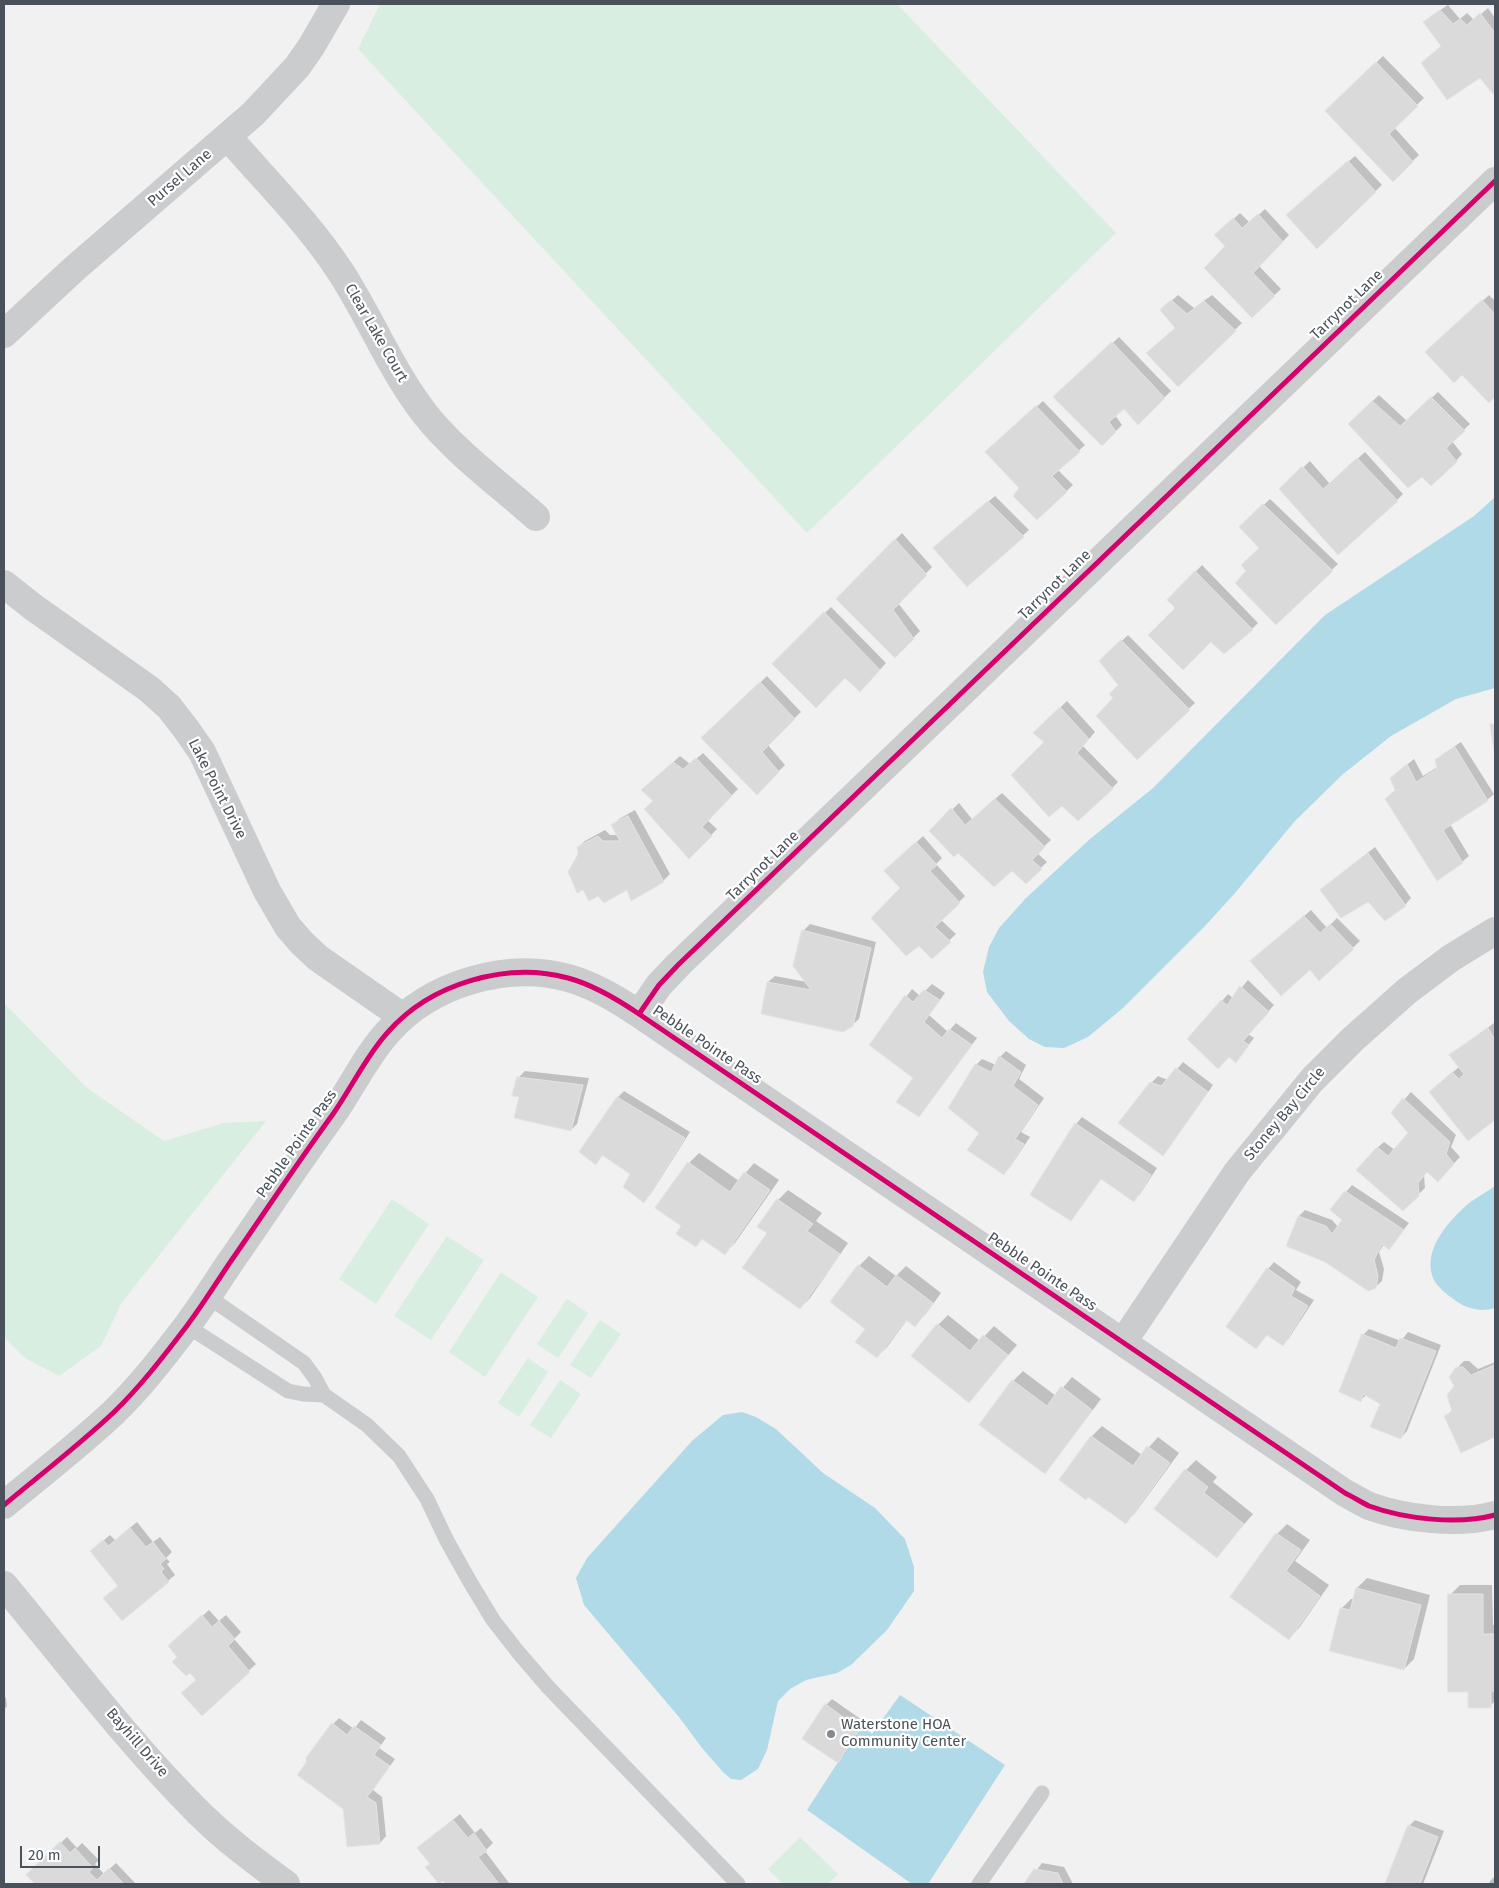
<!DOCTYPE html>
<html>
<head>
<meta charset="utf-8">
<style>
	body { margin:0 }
	#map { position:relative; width:1499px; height:1888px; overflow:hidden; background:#f1f1f1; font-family:"Fira Sans",sans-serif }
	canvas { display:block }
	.frame { position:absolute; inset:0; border:5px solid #49525b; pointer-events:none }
	.scale { position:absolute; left:20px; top:1846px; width:80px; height:22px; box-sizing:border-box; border:2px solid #49525b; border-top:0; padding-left:6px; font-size:15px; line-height:18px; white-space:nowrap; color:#49525b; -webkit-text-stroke:4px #fff; paint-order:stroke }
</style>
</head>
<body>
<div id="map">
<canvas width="1499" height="1888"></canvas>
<div class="frame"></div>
<div class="scale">20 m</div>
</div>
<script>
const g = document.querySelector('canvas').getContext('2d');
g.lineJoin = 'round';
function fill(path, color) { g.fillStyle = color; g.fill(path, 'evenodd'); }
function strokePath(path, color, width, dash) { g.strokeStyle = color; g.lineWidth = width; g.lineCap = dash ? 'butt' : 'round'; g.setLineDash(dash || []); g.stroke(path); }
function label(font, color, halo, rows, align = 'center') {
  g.font = font + ' "Fira Sans",sans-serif'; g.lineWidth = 4.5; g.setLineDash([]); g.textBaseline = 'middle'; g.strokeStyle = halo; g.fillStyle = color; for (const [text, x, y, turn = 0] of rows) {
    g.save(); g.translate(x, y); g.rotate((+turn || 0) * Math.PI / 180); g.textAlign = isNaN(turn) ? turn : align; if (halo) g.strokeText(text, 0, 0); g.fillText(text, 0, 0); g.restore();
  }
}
const green = new Path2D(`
	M380,4H897L1116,233L807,533L358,49Z
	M4,1003L87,1088L164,1141L224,1123L266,1121L122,1302L101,1346L59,1376L25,1358L4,1337Z
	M392,1199L429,1224L376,1304L339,1279Z
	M447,1236L484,1260L431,1340L394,1316Z
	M501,1272L538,1297L485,1377L449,1352Z
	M567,1299L588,1313L558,1358L537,1344Z
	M600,1320L621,1334L591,1378L570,1365Z
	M528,1358L548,1372L519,1417L498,1403Z
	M560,1380L581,1394L551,1438L530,1425Z
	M800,1837L838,1874L828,1884H783L768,1869Z`);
const water = new Path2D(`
	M1495,497V688L1456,699L1391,736L1342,775L1295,821L1235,893L1205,926L1123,1008L1088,1037L1064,1048L1045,1047L1029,1039L1009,1021L987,992L983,972L989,947L999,928L1026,898L1090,839L1153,788L1325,615L1474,516Z
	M1495,1186V1308C1480,1313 1464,1308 1452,1298C1445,1293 1434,1284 1432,1275C1424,1247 1450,1220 1469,1203C1477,1197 1487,1192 1495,1186Z
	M742,1412L756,1417L776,1429L823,1473L875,1508L905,1539L914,1567V1591L887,1630L851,1665L837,1673L806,1680L790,1689L778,1701L767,1750L758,1769L741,1780L731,1779L723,1772L702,1748L679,1717L584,1605L576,1578L587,1558L692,1441L723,1415Z
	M900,1695L1005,1765L928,1884H912L807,1810L862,1725L872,1734Z`);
const shadow = new Path2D(`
	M1448,5L1460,19L1467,13L1474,20L1488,8L1495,18V91L1493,92L1480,77L1442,46L1425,22L1431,16Z
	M1383,56L1424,98L1394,127L1419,155L1393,180L1327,111Z
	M1355,156L1382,185L1317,247L1294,209Z
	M1265,209L1289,235L1259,266L1281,289L1252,316L1223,229L1240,213L1250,223Z
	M1178,295L1194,308L1212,295L1242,323L1178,386L1177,328L1168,304Z
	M1489,295L1495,301V396L1489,401L1434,345Z
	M1119,337L1171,391L1138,423L1124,407L1115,415L1122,425L1116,431L1061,391Z
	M1438,392L1470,424L1452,441L1462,454L1456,461L1422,475L1349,424L1379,395L1407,421Z
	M1043,401L1085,445L1058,470L1073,485L1037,518L1021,488L993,446Z
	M1365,452L1403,494L1397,500L1281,489L1310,461L1330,484Z
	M995,496L1029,530L967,585L941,541Z
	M1270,499L1338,564L1276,623L1248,571L1261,548L1241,527Z
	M902,533L932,567L898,603L920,631L895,656L838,599Z
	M1202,565L1258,623L1252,629L1177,608L1169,600Z
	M831,607L886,663L867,684L846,677L773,664Z
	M1128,635L1195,703L1137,758L1115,698L1119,685L1100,662Z
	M767,676L801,712L767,744L785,765L757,793L703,738Z
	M1067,701L1095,732L1083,746L1118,782L1112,788L1062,804L1045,742L1035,732Z
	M1461,742L1494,794L1487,800L1450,824L1469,856L1462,862L1397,790L1398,772L1414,759L1423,776L1438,767L1436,760L1443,754Z
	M703,753L738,789L707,820L717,829L690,857L654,801L649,784L680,756L690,764Z
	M1002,793L1051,840L1037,853L1047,862L1026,882L1012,869L958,852L930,831L959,803L972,819Z
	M635,810L670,874L663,881L631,899L627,888L579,854L578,847L585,841L605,830L610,835H618L613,826L619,819Z
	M923,836L942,858L936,864L965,896L941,920L956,934L932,957L919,944L902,888L886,871Z
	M1375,847L1411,898L1405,905L1368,901L1321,890Z
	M1311,910L1327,928L1337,918L1360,941L1320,979L1310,968L1259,955Z
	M810,924L876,942L859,1019L852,1025L768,982L775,976L807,982L803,931Z
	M1248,980L1274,1005L1248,1034L1254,1038L1236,1061L1230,1055L1222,1001L1228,994L1233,998Z
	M932,984L945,993L929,1015L948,1032L956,1023L977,1038L919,1116L915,1077L871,1045L912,989L920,996Z
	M1494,1023L1495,1118L1468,1139L1437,1086L1460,1066L1451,1055Z
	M1006,1051L1026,1065L1019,1079L1044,1098L1021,1132L1030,1137L1010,1167L1004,1174L981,1133L976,1065L982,1059L996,1065L1000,1057Z
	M1183,1062L1213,1085L1169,1148L1163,1154L1151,1083L1158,1076L1168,1080Z
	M525,1071L589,1078L577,1124L571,1130L520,1096L518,1078Z
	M624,1091L690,1132L650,1195L644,1201L631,1174L604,1154L596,1163L581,1152L618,1097Z
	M1411,1092L1456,1135L1451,1147L1460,1157L1444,1174L1428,1171L1424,1175L1425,1188L1403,1209L1377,1148L1384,1142L1395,1150L1410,1133L1392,1113Z
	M1082,1117L1157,1168L1140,1194L1133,1200L1102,1178L1071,1220L1031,1194L1076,1124Z
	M699,1153L739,1181L754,1163L779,1180L735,1243L725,1253L703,1238L695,1246L682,1226L689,1163Z
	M1352,1185L1409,1223L1389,1248L1384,1244L1379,1252L1384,1269L1382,1281L1375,1287L1326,1261L1288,1245L1299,1216L1305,1210L1332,1220L1339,1228L1344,1220L1346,1192Z
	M788,1190L822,1213L816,1221L848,1243L810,1298L800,1308L768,1233L759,1227L778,1200Z
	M869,1256L896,1276L906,1266L941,1293L925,1315L915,1325L907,1320L887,1347L877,1357L859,1266Z
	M1274,1262L1301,1282L1296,1290L1314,1300L1289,1338L1283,1345L1267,1334L1228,1327L1268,1269Z
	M948,1315L980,1341L994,1326L1017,1345L969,1401L938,1325Z
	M1369,1329L1401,1341L1408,1332L1441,1345L1407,1431L1401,1438L1382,1403L1367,1394L1361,1400L1363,1335Z
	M1464,1361H1469L1478,1369L1495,1362V1436L1462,1452L1446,1416L1452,1410L1457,1368Z
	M1023,1371L1056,1396L1072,1377L1101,1399L1054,1462L1045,1472L1013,1381Z
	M1102,1426L1142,1455L1158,1437L1179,1453L1135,1513L1125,1523L1088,1495L1061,1480L1092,1436Z
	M1196,1460L1217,1477L1213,1482L1253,1514L1217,1556L1186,1470Z
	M137,1522L153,1542L160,1537L172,1552L166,1558L170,1562L167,1564L175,1575L122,1619L105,1598L119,1585L98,1545L110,1535L115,1540Z
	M1287,1524L1310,1540L1295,1561L1329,1585L1299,1628L1289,1638L1232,1597L1277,1534Z
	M1367,1578L1430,1595L1414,1659L1404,1669L1341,1609L1351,1599H1354L1357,1588Z
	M1460,1585H1492L1493,1625H1495V1701L1490,1706L1469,1691L1450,1595Z
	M209,1610L219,1621L226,1615L241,1632L234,1639L256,1664L202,1714L197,1680L179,1657L176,1640Z
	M4,1696L6,1698L7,1706L4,1710Z
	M832,1699L865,1722L844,1755L838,1761L826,1705Z
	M339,1718L354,1729L361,1720L386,1738L379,1748L395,1759L373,1790L382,1797L386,1836L380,1843L348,1846L333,1724Z
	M460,1814L475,1833L481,1828L493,1843L485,1851L509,1883L508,1884H448L418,1848Z
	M1415,1820L1444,1831L1423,1884H1386L1409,1826Z
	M67,1837L77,1848L82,1843L99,1860L95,1864L104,1874L116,1863L136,1884H36L27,1875Z
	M1042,1863L1064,1867L1073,1884H1026Z
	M1495,1876V1884H1489L1490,1881Z`);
const building = new Path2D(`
	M1441,11L1453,24L1460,19L1467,25L1480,13L1495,33V93L1493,94L1480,78L1447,100L1421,63L1441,46L1423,22Z
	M1376,62L1418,106L1389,134L1413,162L1393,182L1325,111Z
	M1348,161L1376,192L1317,249L1286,215Z
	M1258,214L1283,242L1253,273L1275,296L1252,318L1204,268L1225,246L1214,235L1233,218L1242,228Z
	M1171,300L1187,314L1204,301L1236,331L1178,387L1146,353L1175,328L1160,310Z
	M1482,300L1495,314V397L1489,403L1462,375L1454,383L1425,352Z
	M1112,342L1165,398L1138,425L1124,409L1109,422L1116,432L1102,446L1053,397Z
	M1431,397L1465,431L1446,448L1457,462L1431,486L1422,477L1408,488L1348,424L1372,401L1400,426Z
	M1036,406L1080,452L1052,476L1067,492L1037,520L1013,496L1019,488L985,452Z
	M1357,458L1398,501L1338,555L1279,489L1302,466L1323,489Z
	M988,501L1024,537L967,587L933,548Z
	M1263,504L1333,571L1276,625L1235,583L1246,571L1241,565L1259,548L1239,527Z
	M895,539L927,575L893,610L914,639L895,658L836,599Z
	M1195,571L1253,630L1224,654L1211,642L1183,670L1148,635L1175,608L1167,600Z
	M824,612L880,670L860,692L845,678L816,708L772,664Z
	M1121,640L1190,710L1137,760L1096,716L1113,698L1109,694L1118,685L1099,661Z
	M760,682L795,719L762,752L779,772L757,795L701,738Z
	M1060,707L1089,739L1077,753L1113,789L1078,821L1062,806L1049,817L1011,775L1044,742L1033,733Z
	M1490,724H1495V757Z
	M1455,747L1488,801L1443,830L1463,863L1437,881L1385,799L1395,790L1390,778L1407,764L1416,782L1437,769L1435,760Z
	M696,758L732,796L702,827L712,836L689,859L644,809L653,801L641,790L673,762L683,769Z
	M995,799L1045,847L1032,860L1042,869L1026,884L1012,871L994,887L958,853L954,857L929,831L951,808L965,825Z
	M628,816L664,882L631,901L627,890L604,903L598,896L589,901L583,890L577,893L568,872L578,854L577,847L598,836L603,841H620L611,825Z
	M916,842L937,865L930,871L960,903L935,927L951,942L932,959L919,946L906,956L871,918L900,888L884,871Z
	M1368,853L1406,906L1385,921L1368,902L1341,918L1320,890Z
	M1304,916L1320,933L1330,924L1354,949L1319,981L1310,970L1281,996L1250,961Z
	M802,930L871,948L853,1026L843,1032L761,1014L767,982L811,990L793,966Z
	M1240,986L1269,1012L1243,1041L1249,1045L1236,1063L1229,1057L1218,1069L1187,1039L1221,1000L1227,1005Z
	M924,990L940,1000L924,1022L942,1038L949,1029L972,1045L919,1117L896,1102L913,1078L869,1045L905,995L913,1002Z
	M1488,1028L1495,1040V1120L1468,1141L1429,1092L1452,1072L1459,1079L1464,1074L1449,1055Z
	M999,1056L1021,1072L1013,1086L1038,1105L1015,1139L1024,1144L1004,1175L967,1150L979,1133L948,1108L975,1064L991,1072Z
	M1176,1068L1208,1092L1163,1156L1118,1123L1150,1082L1161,1086Z
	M517,1077L583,1085L571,1131L514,1118L519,1097L512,1096Z
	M617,1097L685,1138L644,1203L623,1187L630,1174L602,1155L596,1165L579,1152Z
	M1403,1098L1450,1142L1446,1154L1454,1164L1438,1182L1427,1172L1418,1183L1419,1196L1403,1211L1356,1170L1377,1147L1388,1156L1408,1133L1391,1113Z
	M1075,1123L1151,1175L1134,1202L1101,1179L1071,1221L1030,1195Z
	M688,1162L730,1192L744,1172L770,1190L725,1255L702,1239L696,1247L676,1234L681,1226L655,1208Z
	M1345,1191L1404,1230L1389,1250L1382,1244L1374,1260L1378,1276L1376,1288L1368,1291L1325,1262L1286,1246L1298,1216L1326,1226L1332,1234L1342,1220L1330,1210Z
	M777,1199L813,1224L807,1231L840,1254L800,1309L742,1268L767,1233L757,1227Z
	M858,1265L887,1287L896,1275L933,1303L915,1327L906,1320L877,1358L855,1342L865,1329L830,1302Z
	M1267,1268L1295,1288L1291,1296L1308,1306L1283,1346L1267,1335L1256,1349L1226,1327Z
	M937,1324L970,1351L983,1335L1008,1355L969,1403L911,1356Z
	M1362,1334L1396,1348L1400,1338L1436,1351L1401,1439L1370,1427L1380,1404L1363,1394L1361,1402L1339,1392Z
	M1495,1365V1437L1461,1453L1444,1416L1452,1412L1447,1395L1454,1386L1449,1377L1456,1367H1463L1471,1375Z
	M1012,1380L1047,1406L1061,1386L1092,1410L1045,1474L979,1425Z
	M1091,1436L1133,1466L1147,1446L1170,1463L1126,1524L1088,1497L1086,1500L1059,1480Z
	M1185,1469L1208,1487L1204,1493L1244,1524L1217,1558L1154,1509Z
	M130,1528L146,1547L153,1542L166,1559L160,1564L164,1569L161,1572L169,1582L122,1621L103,1598L118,1586L90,1551L103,1540L108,1546Z
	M1276,1533L1301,1550L1286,1571L1320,1596L1289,1640L1230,1597Z
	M1356,1588L1421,1605L1404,1670L1329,1651L1340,1608L1350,1610Z
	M1448,1594H1483V1634H1495V1691H1491V1708H1468V1692H1448Z
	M202,1615L212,1627L219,1621L235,1639L228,1646L250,1672L202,1716L181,1693L196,1680L190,1673L186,1676L172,1662L177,1657L168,1646Z
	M825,1704L860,1729L838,1763L802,1739Z
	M332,1723L347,1735L354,1726L381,1745L374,1755L390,1766L367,1797L376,1803L380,1844L347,1847L343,1809L297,1775L306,1763V1758Z
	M453,1820L468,1838L474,1833L487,1851L478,1857L499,1884H446L443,1881L439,1884L425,1867L430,1864L417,1848Z
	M1408,1825L1438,1837L1420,1884H1385Z
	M60,1842L70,1853L75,1848L93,1868L89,1872L97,1880L109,1868L124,1884H35L26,1875Z
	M1034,1869L1058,1873L1063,1884H1024Z`);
const service = new Path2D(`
	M207,1296L304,1363L315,1378L324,1395L367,1425L399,1456L427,1499L446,1539L470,1582L493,1620L518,1652L548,1687L738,1884
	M187,1326L288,1391L303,1394L324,1395
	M979,1884L1042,1793`);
const minor = new Path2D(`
	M228,137C266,181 308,222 340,271C370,317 391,370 425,414C454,451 500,485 536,517
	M4,334L74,269L253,114L297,67L311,47L336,4
	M4,584L33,607L149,689L169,707L186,729L202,752L267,891L288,927L302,943L318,958L403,1017
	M639,1014L659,985L679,964L1495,181
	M1123,1342L1237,1172L1312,1080L1353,1039L1407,991L1451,958L1495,931
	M4,1505C40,1475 79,1445 113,1413C140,1387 163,1357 186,1327C202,1306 216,1283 231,1261C265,1212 298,1162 333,1114C352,1087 366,1056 388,1032C430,984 506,961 568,978C594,985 617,999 639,1014L1345,1493C1353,1497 1361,1502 1369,1506C1405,1519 1458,1525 1495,1515
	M4,1585C67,1661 128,1742 198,1812C225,1839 256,1862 286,1884`);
const cycleway = new Path2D(`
	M639,1014L659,985L679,964L1495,181
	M4,1505C40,1475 79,1445 113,1413C140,1387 163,1357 186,1327C202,1306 216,1283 231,1261C265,1212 298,1162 333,1114C352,1087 366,1056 388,1032C430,984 506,961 568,978C594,985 617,999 639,1014L1345,1493C1353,1497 1361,1502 1369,1506C1405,1519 1458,1525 1495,1515`);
const markers = [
	[831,1734,5,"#848a90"]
];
const streetNames = [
	["Pursel Lane",180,178,-41],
	["Tarrynot Lane",1347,305,-44],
	["Clear Lake Court",376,333,60],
	["Tarrynot Lane",1055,585,-44],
	["Lake Point Drive",217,789,63],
	["Tarrynot Lane",763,866,-44],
	["Pebble Pointe Pass",707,1045,34],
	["Stoney Bay Circle",1285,1114,-50],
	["Pebble Pointe Pass",297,1144,-55],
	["Pebble Pointe Pass",1042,1272,34],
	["Bayhill Drive",137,1743,49]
];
const poiNames = [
	["Waterstone HOA",841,1725],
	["Community Center",841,1742]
];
fill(green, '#d8eee1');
fill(water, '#b0dae8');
fill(shadow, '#0003');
fill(building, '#dadadb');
strokePath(building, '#e2e3e3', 1);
strokePath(service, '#cbccce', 15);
strokePath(minor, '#cbccce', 28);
strokePath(cycleway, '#d6006c', 5);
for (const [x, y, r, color] of markers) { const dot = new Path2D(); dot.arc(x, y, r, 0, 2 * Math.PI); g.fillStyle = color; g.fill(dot); strokePath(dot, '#fff', 2); }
label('15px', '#49525b', '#fff', streetNames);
label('15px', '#49525b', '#fff', poiNames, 'left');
</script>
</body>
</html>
